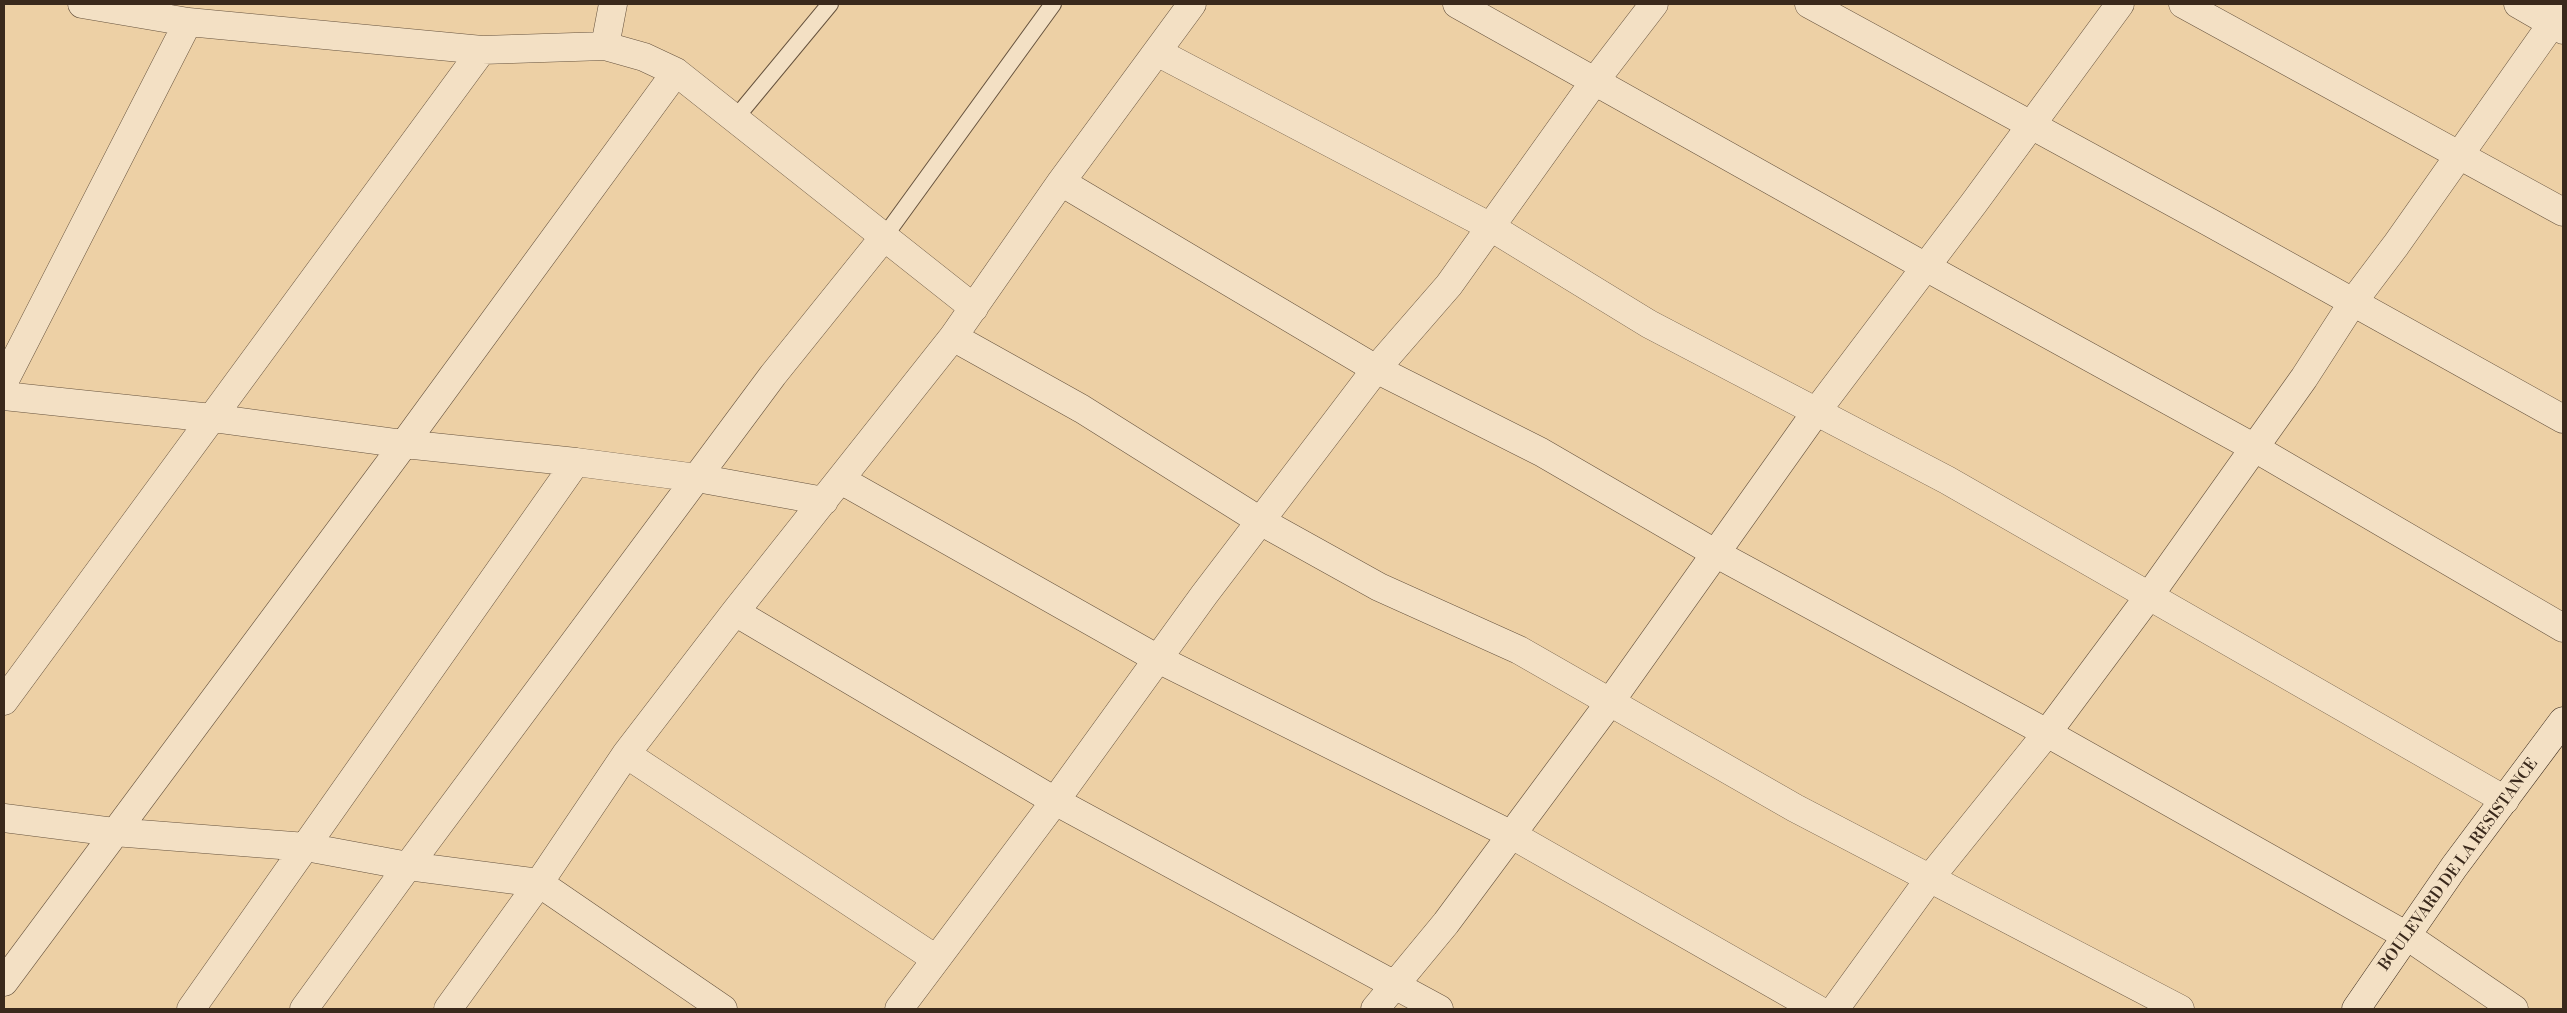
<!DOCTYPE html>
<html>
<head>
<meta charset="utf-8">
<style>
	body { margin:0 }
	#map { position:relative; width:2567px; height:1013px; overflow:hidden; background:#edd0a5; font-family:"Libre Bodoni",serif }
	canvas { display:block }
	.frame { position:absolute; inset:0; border:5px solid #3a291c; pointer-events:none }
</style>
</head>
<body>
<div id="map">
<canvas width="2567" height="1013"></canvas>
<div class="frame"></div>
</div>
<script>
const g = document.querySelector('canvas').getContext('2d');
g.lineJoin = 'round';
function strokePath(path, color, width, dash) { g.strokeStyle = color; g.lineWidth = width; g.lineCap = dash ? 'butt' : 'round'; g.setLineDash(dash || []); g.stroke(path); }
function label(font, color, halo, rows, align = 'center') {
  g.font = font + ' "Libre Bodoni",serif'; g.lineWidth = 4.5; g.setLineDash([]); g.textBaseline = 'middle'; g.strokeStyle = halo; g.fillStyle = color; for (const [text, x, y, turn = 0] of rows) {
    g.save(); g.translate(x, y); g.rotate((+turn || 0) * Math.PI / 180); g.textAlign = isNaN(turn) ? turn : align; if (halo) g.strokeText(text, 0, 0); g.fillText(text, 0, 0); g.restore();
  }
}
const lane = new Path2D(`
	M734,120L830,4
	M884,237L1053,4`);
const street = new Path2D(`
	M82,4L188,22L482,50L605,46L644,57L676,72L974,308
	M1457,4L1924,266L2253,447L2563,628
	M1809,4L2209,222L2563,419
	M2183,4L2563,212
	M2518,4L2563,30
	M605,46L613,4
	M1157,52L1489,226L1649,324L1947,480L2505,800
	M1061,182L1376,369L1541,452L1715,553L2047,733L2407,936L2514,1009
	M953,337L1082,409L1262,522L1379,587L1519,650L1795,808L2180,1009
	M4,382L188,22
	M4,396L212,418L404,444L576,462L697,478L824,501
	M841,480L1158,659L1512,835L1817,1009
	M735,612L1055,801L1439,1009
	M4,701L482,50
	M626,754L936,959
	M4,818L114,832L306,847L408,866L539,883L723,1009
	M4,982L404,444L676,72
	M191,1009L576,462
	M304,1009L408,866L773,375L884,237
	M448,1009L539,883L626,754L735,612L953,337L1061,182L1192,4
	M899,1009L1055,801L1204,595L1316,448L1376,369L1449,285L1594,82L1654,4
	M1375,1009L1446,923L1610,702L1816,412L1974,203L2120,4
	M1835,1009L1930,878L2047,733L2149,596L2304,378L2353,302L2396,245L2563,8`);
const secondary = new Path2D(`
	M2356,1009L2454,867L2563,721`);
const streetNames = [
	["BOULEVARD DE LA RESISTANCE",2459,865,-54]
];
strokePath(lane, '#67533e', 18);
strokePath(street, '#67533e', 29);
strokePath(secondary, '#3a291c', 29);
strokePath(lane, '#f3e0c4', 16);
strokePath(street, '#f3e0c4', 28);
strokePath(secondary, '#f3e0c4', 28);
label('16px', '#3a291c', '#f3e0c4', streetNames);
</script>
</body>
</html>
